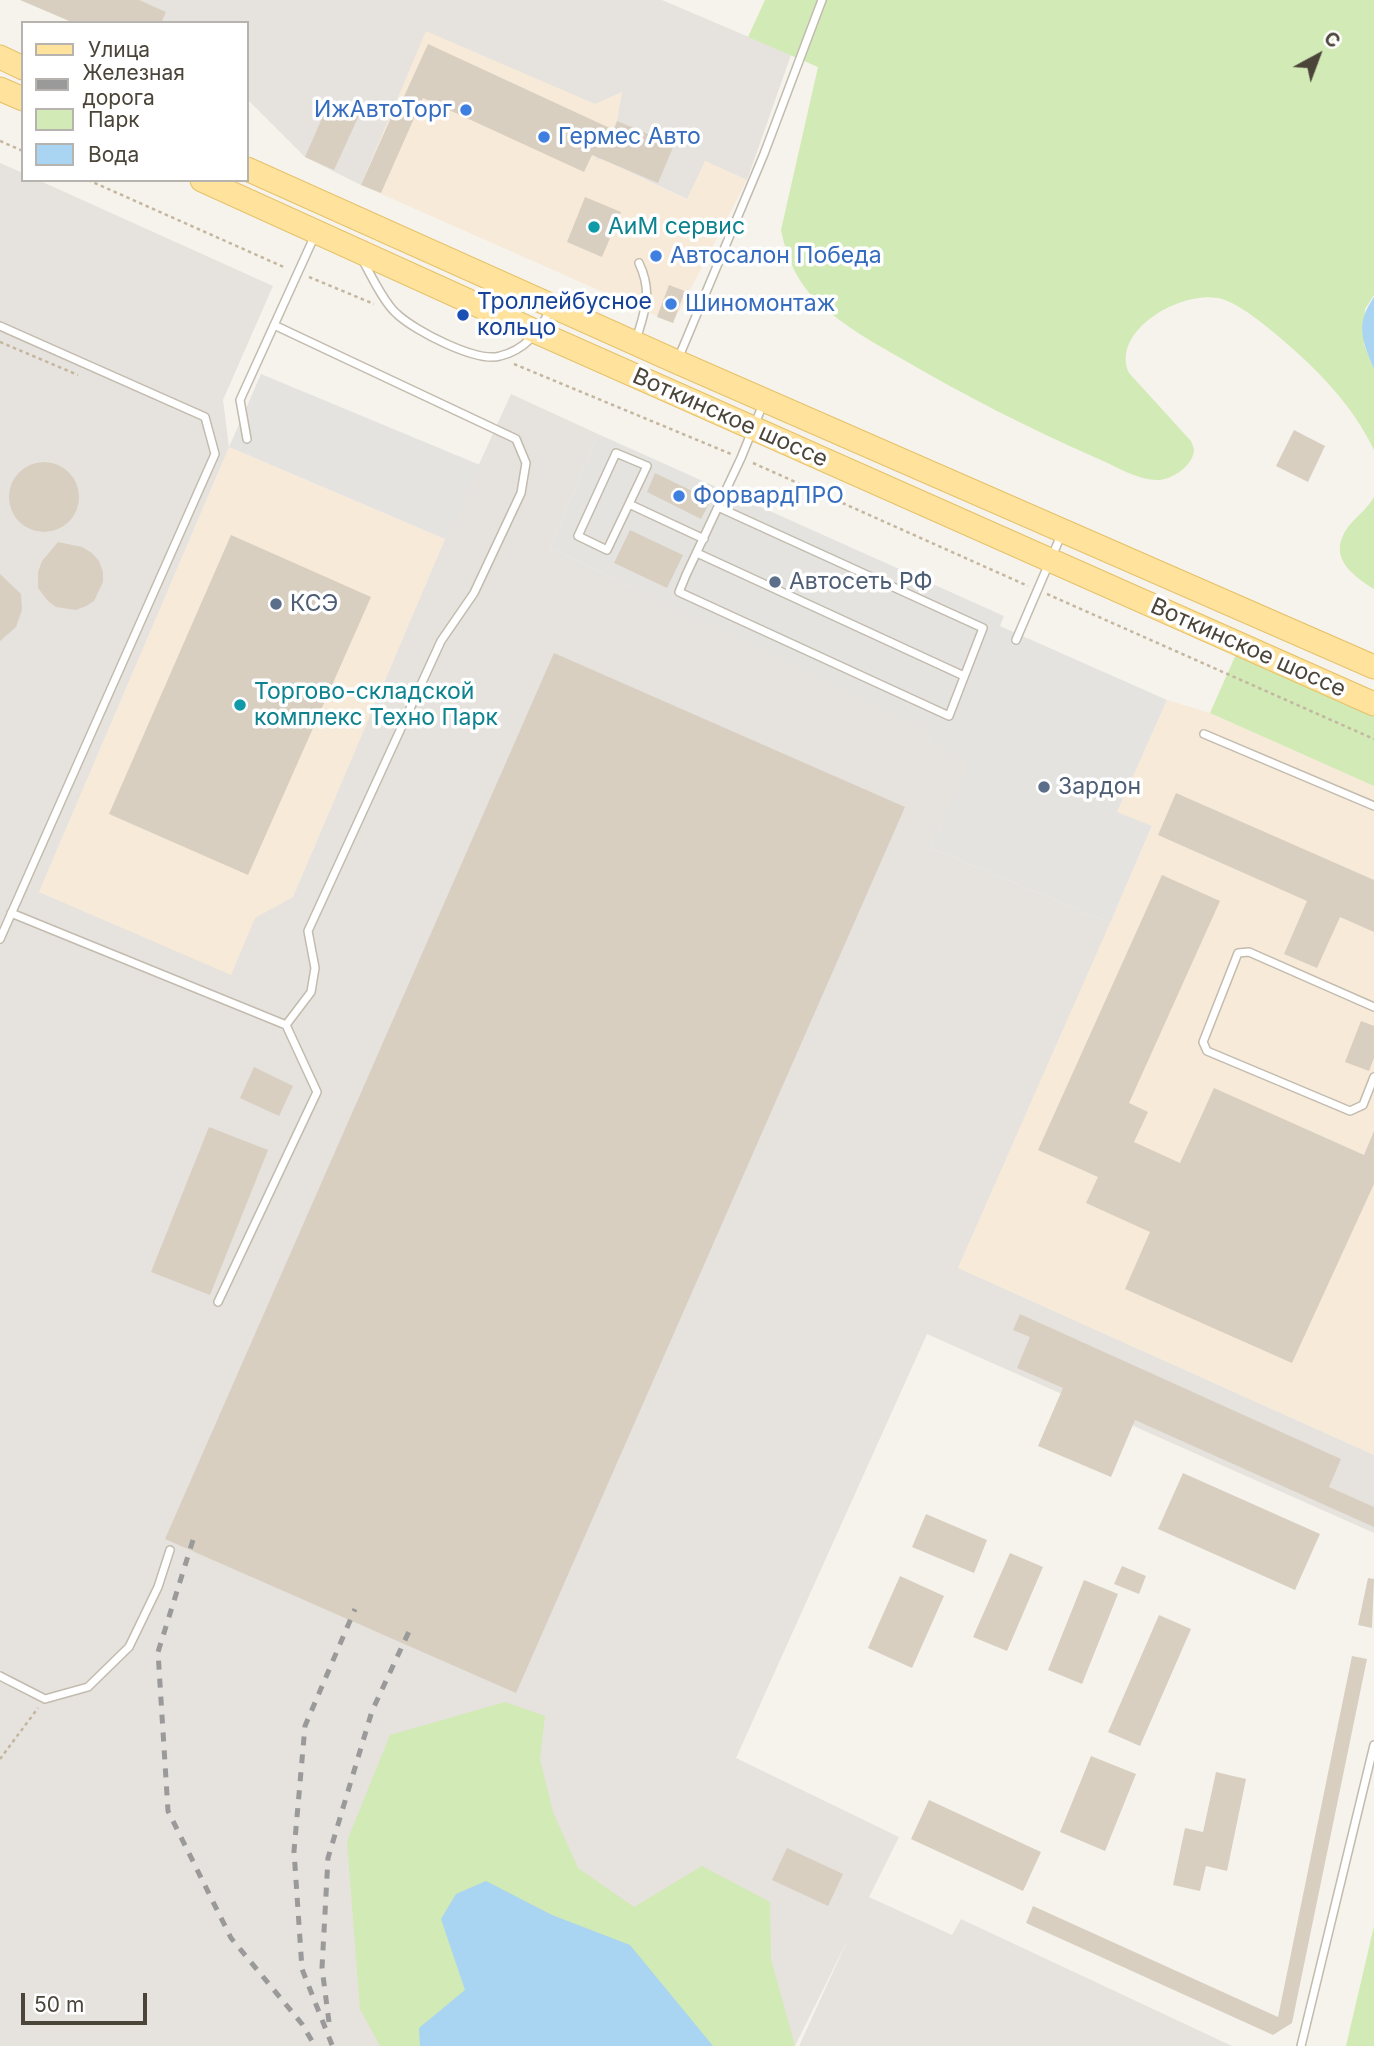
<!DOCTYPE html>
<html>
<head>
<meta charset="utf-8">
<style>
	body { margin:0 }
	#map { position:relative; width:1374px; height:2046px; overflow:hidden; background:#f6f3ec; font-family:Inter,sans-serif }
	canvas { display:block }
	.legend { position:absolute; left:21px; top:21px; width:228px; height:161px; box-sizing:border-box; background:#fff; border:2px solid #b7b4b0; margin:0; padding:9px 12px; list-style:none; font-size:21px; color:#4b4439 }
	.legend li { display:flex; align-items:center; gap:14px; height:35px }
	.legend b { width:35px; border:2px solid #b7b4b0 }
	.north { position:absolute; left:1283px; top:21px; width:70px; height:70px; -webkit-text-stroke:5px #fff; paint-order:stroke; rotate:41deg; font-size:19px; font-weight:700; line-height:28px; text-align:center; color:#4b4439 }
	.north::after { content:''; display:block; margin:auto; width:24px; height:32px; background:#4b4439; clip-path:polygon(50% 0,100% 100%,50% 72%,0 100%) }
	.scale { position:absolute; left:21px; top:1993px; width:126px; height:32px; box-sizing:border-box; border:4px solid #4b4439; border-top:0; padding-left:9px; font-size:21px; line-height:24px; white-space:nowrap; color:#4b4439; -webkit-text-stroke:5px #fff; paint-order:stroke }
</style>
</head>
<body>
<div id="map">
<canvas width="1374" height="2046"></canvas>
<ul class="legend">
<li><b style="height:9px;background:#ffe39c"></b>Улица</li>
<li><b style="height:9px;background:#9a9a9a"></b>Железная дорога</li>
<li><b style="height:19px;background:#d2eab5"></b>Парк</li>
<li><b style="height:19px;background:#a9d4f2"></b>Вода</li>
</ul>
<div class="north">С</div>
<div class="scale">50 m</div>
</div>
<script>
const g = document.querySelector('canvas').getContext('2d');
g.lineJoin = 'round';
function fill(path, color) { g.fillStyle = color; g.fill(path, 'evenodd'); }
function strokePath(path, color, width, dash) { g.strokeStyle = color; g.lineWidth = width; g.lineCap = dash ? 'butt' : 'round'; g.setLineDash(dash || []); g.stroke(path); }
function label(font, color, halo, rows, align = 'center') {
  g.font = font + ' Inter,sans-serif'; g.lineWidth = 7; g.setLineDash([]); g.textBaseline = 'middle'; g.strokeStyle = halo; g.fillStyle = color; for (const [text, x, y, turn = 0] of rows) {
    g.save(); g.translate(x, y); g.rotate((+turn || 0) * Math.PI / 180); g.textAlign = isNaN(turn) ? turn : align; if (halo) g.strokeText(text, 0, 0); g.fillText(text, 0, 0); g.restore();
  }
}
const commercial = new Path2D(`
	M426,30L595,104L622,92L617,121L597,160L602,159L686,199L705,161L747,180L673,323L361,185Z
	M229,447L445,539L293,897L255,919L231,976L39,892Z
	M1167,700L1210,713L1374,786V1455L958,1268L1152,827L1116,812Z`);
const industrial = new Path2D(`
	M33,0H662L791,55L747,180L705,161L687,199L602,159L596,160L617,121L622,92L595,104L426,31L361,185L305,157L247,99V23H74Z
	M0,163L23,173V180H38L273,286L223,400L229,447L39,892L231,975L255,918L293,897L445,539L511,394L598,434L550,548L933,729L928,741L971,761L931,848L1110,923L958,1268L1374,1455V1533L927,1334L736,1758L899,1837L869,1897L952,1935L961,1919L1232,2046H799L849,1937L795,2046H0Z`);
const green = new Path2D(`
	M765,0H1374V295L1365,309L1364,344L1374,369V450C1352,404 1317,369 1278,336C1262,323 1245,308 1225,300C1188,286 1109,329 1129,373L1191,441C1192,444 1194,448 1194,451C1192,466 1173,479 1159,480C1138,481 1114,465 1094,457C1029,428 965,396 904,360C874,343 845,327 820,304C798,284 787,259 781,230L818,67L748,37Z
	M1374,497V589C1350,574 1327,556 1348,527C1356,517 1367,509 1374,497Z
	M1237,652L1374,713V786L1210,713Z
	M505,1702L545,1716L540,1759L553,1812L578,1868L634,1907L702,1866L770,1902L771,1959L795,2046H380L360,2009L347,1841L390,1735Z
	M1374,1926V2046H1346Z`);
const parking = new Path2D(`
	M261,374L480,465L445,539L229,447Z
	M598,434L1004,616L1000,626L1167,700L1117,812L1152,826L1110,923L931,848L970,762L928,741L932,729L550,548Z`);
const water = new Path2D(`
	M1374,297V369C1362,340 1355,324 1374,297Z
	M486,1881L552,1915L630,1945L713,2046H420L419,2028L465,1990L441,1919L456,1894Z`);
const building = new Path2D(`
	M20,0H139L166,12L161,23H74Z
	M428,44L614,130L617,121L674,145L658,183L592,155L584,172L423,98L381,193L361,185L398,102L401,103Z
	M330,100L360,113L334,170L305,157Z
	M585,197L621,212L602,257L567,242Z
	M669,285L685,291L673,323L657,317Z
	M1294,430L1325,446L1308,482L1276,466Z
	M9 497a35 35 0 1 1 70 0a35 35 0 1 1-70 0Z
	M655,473L711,500L701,519L647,492Z
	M630,530L683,555L667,588L614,563Z
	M231,535L371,597L248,875L109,814Z
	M58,542L82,547L92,553L99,561L103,572V582L94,601L86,606L76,610L56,607L48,601L38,588V572L42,561Z
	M0,574L21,594L22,610L16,627L0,641Z
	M554,653L905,807L516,1693L165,1539Z
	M1176,793L1374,880V932L1340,917L1317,968L1284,954L1307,901L1158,835Z
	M1162,875L1220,901L1129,1103L1148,1112L1134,1142L1180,1163L1214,1088L1364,1155L1374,1131V1184L1292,1363L1125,1289L1150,1232L1086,1203L1098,1177L1038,1150Z
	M1361,1021L1374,1026V1058L1369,1071L1345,1062Z
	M254,1067L293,1086L279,1116L240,1098Z
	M209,1127L268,1150L210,1295L151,1272Z
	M1020,1314L1341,1459L1329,1487L1374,1507V1527L1135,1420L1111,1477L1038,1446L1063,1388L1017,1368L1030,1337L1013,1330Z
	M1183,1473L1320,1534L1295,1590L1158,1529Z
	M926,1514L987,1540L974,1573L912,1547Z
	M1010,1553L1043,1567L1007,1651L973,1637Z
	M1122,1566L1146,1576L1139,1594L1114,1584Z
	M900,1576L944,1596L912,1668L868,1648Z
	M1368,1578L1374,1579L1372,1628L1358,1625Z
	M1084,1580L1118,1594L1082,1684L1048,1670Z
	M1159,1615L1191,1629L1140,1746L1108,1732Z
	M1352,1656L1367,1659L1292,2023L1273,2035L1026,1923L1033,1906L1278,2017Z
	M1091,1756L1136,1774L1105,1851L1060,1832Z
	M1216,1772L1246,1779L1227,1871L1206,1866L1200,1891L1173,1885L1185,1828L1203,1832Z
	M929,1800L1041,1852L1023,1891L911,1839Z
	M787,1848L843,1874L828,1906L772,1880Z`);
const path = new Path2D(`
	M0,141L23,151
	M88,180L286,268
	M309,277L374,304
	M0,342L78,375
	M514,364L731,454
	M753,463L1028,586
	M1047,594L1374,739
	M0,1759L38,1708`);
const service = new Path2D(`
	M362,259C371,275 384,303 397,314C415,331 477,363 500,356C525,350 539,332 550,310
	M274,325L516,439L526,463L521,493L474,593L441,641L308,931L315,968L311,992L286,1025
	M0,326L205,417L215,454L0,939
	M636,340C645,310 653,293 639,263
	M678,359L764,154L822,0
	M247,439L240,400L315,235
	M629,504L647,466L616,453L578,536L607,550L629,504L704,539
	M718,507L983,628L949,716L679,592L686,575L741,458L763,404
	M697,553L964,676
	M1016,640L1062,533
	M1204,734L1374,806
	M11,913L286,1025L317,1092L218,1302
	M1374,1007L1249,952L1238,953L1203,1042L1207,1051L1350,1111L1363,1105L1374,1077
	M0,1676L45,1699L88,1687L129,1647L158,1587L170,1550
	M1301,2046L1374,1745`);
const primary = new Path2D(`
	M0,57L23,68
	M0,89L23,99
	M247,169L677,362L1374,667
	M202,180L539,333L1374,704`);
const rail = new Path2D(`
	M193,1540L158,1652L168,1811L231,1938L302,2024L315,2046
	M329,2022L322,1968L328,1858L372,1711L412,1625
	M332,2045L302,1969L294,1851L305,1726L355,1609`);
const markers = [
	[466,110,7,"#3f7fe0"],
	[544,137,7,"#3f7fe0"],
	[594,227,7,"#0f9aa8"],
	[656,256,7,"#3f7fe0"],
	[671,304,7,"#3f7fe0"],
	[463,315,7,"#1a4fb4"],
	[679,496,7,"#3f7fe0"],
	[775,582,7,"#5c6f8a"],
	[276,604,7,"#5c6f8a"],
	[240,705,7,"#0f9aa8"],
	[1044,787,7,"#5c6f8a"]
];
const shopNames = [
	["ИжАвтоТорг",452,110,"right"],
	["Гермес Авто",558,137],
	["Автосалон Победа",670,256],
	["Шиномонтаж",685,304],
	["ФорвардПРО",693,496]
];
const cultureNames = [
	["АиМ сервис",608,227],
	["Торгово-складской",254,692],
	["комплекс Техно Парк",254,718]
];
const transitNames = [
	["Троллейбусное",477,302],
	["кольцо",477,328]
];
const streetNames = [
	["Воткинское шоссе",730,418,24],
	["Воткинское шоссе",1248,648,24]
];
const serviceNames = [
	["Автосеть РФ",789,582],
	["КСЭ",290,604],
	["Зардон",1058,787]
];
fill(commercial, '#f7ead8');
fill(industrial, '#e6e2dd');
fill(green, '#d2eab5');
fill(parking, '#e5e3e0');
fill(water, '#a9d4f2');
fill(building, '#d8cfc1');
strokePath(service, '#c2bbae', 10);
strokePath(primary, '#e6c16a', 25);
strokePath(path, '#c4b79f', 2.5, [3.5, 3.5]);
strokePath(service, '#fff', 7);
strokePath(primary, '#ffe39c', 23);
strokePath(rail, '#9a9a9a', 5, [9, 9]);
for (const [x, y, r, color] of markers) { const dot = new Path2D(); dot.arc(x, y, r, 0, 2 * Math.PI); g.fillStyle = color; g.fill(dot); strokePath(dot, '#fff', 2.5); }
label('23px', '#366cbe', '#fff', shopNames, 'left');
label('23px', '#0d838f', '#fff', cultureNames, 'left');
label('23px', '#164399', '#fff', transitNames, 'left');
label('23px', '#4b4439', '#fff', streetNames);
label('23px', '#4e5e75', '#fff', serviceNames, 'left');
</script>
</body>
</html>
